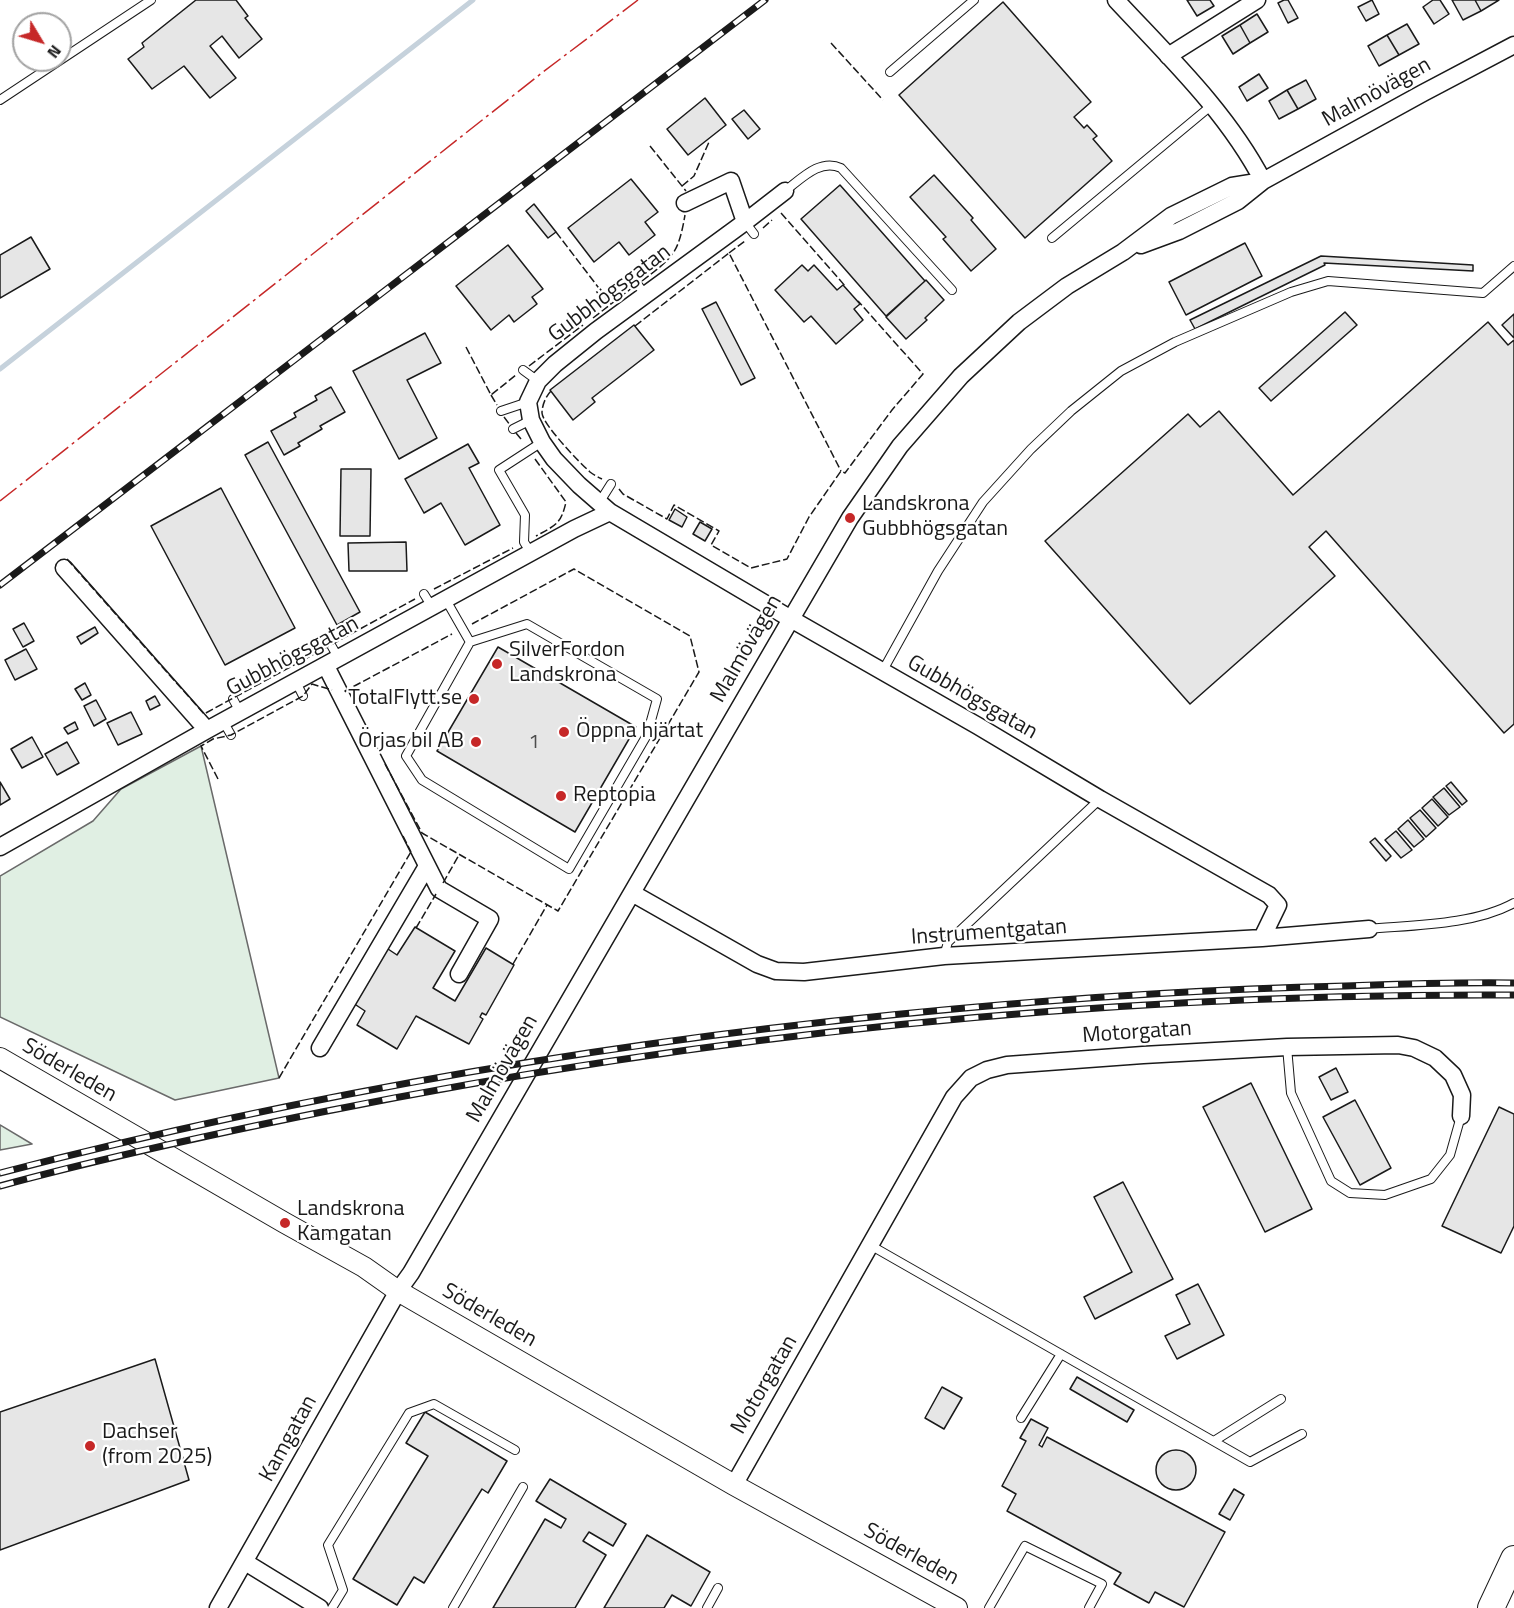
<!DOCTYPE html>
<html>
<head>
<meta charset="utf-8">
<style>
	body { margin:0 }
	#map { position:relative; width:1514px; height:1608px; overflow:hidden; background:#fff; font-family:"Titillium Web",sans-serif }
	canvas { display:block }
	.north { position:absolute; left:12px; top:12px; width:60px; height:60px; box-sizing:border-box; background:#fff; border:2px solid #a3a3a3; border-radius:50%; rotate:128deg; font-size:16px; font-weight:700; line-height:24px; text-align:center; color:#1a1a1a }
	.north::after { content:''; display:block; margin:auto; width:21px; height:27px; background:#c62828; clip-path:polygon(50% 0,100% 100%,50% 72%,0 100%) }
</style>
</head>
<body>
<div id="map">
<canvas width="1514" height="1608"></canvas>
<div class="north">N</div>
</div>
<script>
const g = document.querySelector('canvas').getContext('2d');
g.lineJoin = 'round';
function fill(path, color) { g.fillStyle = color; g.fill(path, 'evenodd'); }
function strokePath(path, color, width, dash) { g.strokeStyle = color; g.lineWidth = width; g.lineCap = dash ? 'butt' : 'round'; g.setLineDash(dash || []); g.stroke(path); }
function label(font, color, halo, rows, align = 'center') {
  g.font = font + ' "Titillium Web",sans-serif'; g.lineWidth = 4.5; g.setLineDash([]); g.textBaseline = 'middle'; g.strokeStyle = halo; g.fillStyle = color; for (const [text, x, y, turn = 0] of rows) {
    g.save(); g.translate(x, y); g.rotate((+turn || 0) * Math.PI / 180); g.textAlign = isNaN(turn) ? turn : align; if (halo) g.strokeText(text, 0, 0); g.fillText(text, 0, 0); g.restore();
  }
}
const green = new Path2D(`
	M201,746L279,1078L175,1100L0,1017V876L93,821L121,789Z
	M0,1125L32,1144L0,1150Z`);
const stream = new Path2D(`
	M0,369L473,0`);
const building = new Path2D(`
	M196,0H236L248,16L245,18L262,39L239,58L222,36L210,46L236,78L210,98L184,66L152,89L128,59L144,47L142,43Z
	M1187,0H1210L1214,6L1197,16Z
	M1284,0H1288L1298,18L1288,23L1278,3Z
	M1372,0L1379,14L1366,21L1358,7Z
	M1433,0H1440L1449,14L1434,24L1423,7Z
	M1452,0H1475L1481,11L1463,20Z
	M1475,0H1499L1481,11Z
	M1003,2L1091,102L1074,117L1084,128L1087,125L1097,136L1093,139L1112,161L1025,238L899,95Z
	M1257,14L1268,32L1250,43L1240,25Z
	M1407,24L1419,44L1399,55L1387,35Z
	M1240,25L1250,43L1233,54L1222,36Z
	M1387,35L1399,55L1379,66L1368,46Z
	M1259,74L1268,88L1247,101L1239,87Z
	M1306,80L1316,99L1298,109L1287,90Z
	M1287,90L1298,109L1279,119L1269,101Z
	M705,98L726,125L688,155L667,129Z
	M744,110L760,129L748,139L732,119Z
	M934,175L973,218L971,220L996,249L971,271L943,239L946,237L910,197Z
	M631,179L658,212L645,222L655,235L629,255L619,242L594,262L568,228Z
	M840,185L925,281L886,316L801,219Z
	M534,204L556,232L548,238L526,211Z
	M31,237L50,269L0,298V255Z
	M1245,243L1262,276L1186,315L1169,282Z
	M508,245L543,289L532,297L537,304L514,322L509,315L491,330L456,286Z
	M1321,256L1473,265V271L1324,263L1325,265L1195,329L1190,320Z
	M802,265L808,271L814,265L837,290L843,285L860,304L854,309L863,320L836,344L811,316L804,322L775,290Z
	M926,280L944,300L925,318L927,320L906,339L886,317Z
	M716,302L755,378L741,385L702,309Z
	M1345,312L1357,325L1271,401L1259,388Z
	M1514,314V338L1502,325Z
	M1488,322L1508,345L1514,340V724L1504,733L1326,531L1309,547L1335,576L1190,704L1045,541L1188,414L1200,427L1219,411L1293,495Z
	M634,325L654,350L592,398L595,402L573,420L550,390Z
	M425,333L441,363L407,380L437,438L399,459L353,371Z
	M331,387L345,412L320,426L322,429L298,443L300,446L284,455L271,431L296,417L294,413L317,400L315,396Z
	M268,442L360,612L337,625L245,455Z
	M468,444L479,463L469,468L500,525L465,545L441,503L424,513L405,479Z
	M341,469H371L370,536H340Z
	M221,488L295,628L225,665L151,526Z
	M675,509L687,517L682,527L669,520Z
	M700,522L712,529L705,541L693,534Z
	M406,542L407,571H349L348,543Z
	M24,623L34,641L23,647L13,629Z
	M95,627L98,633L81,644L77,637Z
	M498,647L636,727L575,832L437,751Z
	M26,649L37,669L15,680L5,660Z
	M85,683L91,695L82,700L75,689Z
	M155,696L160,705L150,710L146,701Z
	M96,700L106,719L94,726L84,706Z
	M131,712L142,734L118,745L107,723Z
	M75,722L78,729L68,734L64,728Z
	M32,737L43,757L22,768L11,749Z
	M67,742L79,763L57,775L45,754Z
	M0,782L10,799L0,805Z
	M1451,782L1467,801L1462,805L1446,786Z
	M1444,788L1460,807L1449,815L1433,797Z
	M1432,799L1448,817L1438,826L1422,808Z
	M1420,810L1436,828L1426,837L1410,818Z
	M1408,820L1424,839L1414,847L1398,829Z
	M1396,831L1412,850L1401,858L1385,840Z
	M1375,838L1391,856L1386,861L1370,842Z
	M415,927L455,951L433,988L455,1001L486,948L514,965L486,1015L482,1013L480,1017L483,1019L469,1044L416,1016L397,1049L357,1025L365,1011L353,1003L385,947L397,955Z
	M1336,1068L1348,1092L1331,1100L1319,1077Z
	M1251,1083L1312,1209L1265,1232L1203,1107Z
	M1355,1100L1391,1168L1360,1185L1323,1117Z
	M1499,1107L1514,1114V1226L1501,1253L1442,1226Z
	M1123,1182L1173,1279L1095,1319L1084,1297L1132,1272L1094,1197Z
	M1198,1284L1224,1335L1177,1359L1165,1336L1190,1324L1176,1295Z
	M155,1359L189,1480L0,1550V1412Z
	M1077,1377L1134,1410L1127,1422L1070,1389Z
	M942,1387L962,1398L944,1429L925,1418Z
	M425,1412L507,1461L488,1493L482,1489L424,1583L414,1577L397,1605L353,1579L428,1456L406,1443Z
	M1031,1419L1048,1428L1039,1445L1042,1447L1047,1437L1225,1532L1184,1607L1155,1592L1149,1603L1114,1584L1121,1573L1007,1511L1016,1494L1002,1486L1026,1441L1020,1438Z
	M1156 1470a20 20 0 1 1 40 0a20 20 0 1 1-40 0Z
	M550,1479L626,1524L613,1546L589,1532L583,1541L606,1555L575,1608H493L545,1519L561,1528L566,1519L536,1501Z
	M1234,1489L1244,1495L1230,1520L1219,1514Z
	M647,1535L710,1572L691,1606L672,1595L664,1608H604Z`);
const service = new Path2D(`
	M890,72L974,0
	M0,100L151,0
	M785,191C801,179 820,158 841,168L952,290
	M745,222L754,234
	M1052,238L1212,105
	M637,284L646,295
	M523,370L538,381
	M501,411L528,402
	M513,429L531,420
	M599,503L611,484
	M531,553L524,542L525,515L499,470L542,442
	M424,594L432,607
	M446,600L470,642
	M527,624L657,699L647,735L569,869L422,780L406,756L470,642Z
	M331,645L339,659
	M882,672L938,571L983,502L1031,449L1071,411L1121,371L1175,342L1291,292L1328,281L1483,293L1514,266
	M296,682L303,696
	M233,699L240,712
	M223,721L231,735
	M1369,929C1414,925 1474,925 1514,903
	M944,956L948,942L1100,799
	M1287,1047L1291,1093L1331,1181L1350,1193L1385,1195L1431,1179L1450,1155L1461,1116
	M870,1245L1250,1462L1302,1434
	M1021,1418L1061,1354
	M1214,1441L1281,1399
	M332,1608L343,1590L328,1545L409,1413L434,1404L515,1450
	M453,1608L523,1487
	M707,1608L718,1588
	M989,1608L1025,1546L1102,1584L1089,1608`);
const minor = new Path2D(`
	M1116,0C1169,57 1227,112 1263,181
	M1168,56L1257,0
	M685,203L731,181L745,222
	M1141,245L1179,231L1238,201L1263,181L1423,93L1514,45
	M610,512L579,485L554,459L542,442L531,420L528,402L538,381L555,364L596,331L745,222L785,191
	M64,568L207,730
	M326,666L439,889L490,919L459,974
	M0,847L207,730L574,529L610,512L791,619L978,726L1100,799L1269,895L1278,905L1262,938
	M632,893L757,964L776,971L804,972L944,956L1262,938L1369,929
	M320,1048L427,866
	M734,1485L954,1097L971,1078L987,1070L1007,1065L1143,1055L1287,1047L1398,1045L1414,1048L1435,1058L1453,1075L1462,1095L1461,1116
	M245,1562L320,1608
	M218,1608L398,1291L411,1273L791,619L850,518L900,446L961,376L1019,322L1067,286L1123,252L1171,216L1232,186L1263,181`);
const tertiary = new Path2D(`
	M0,1058L285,1223L364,1267L398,1291L436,1313L734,1485L957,1608`);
const primary = new Path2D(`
	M1491,1608L1514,1559`);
const rail = new Path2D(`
	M0,585L765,0
	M0,1173C312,1092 632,1038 954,1009C1084,997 1214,989 1345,986C1401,984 1458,982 1514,983
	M0,1186C106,1157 214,1134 322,1112C714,1033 1115,993 1514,995`);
const fence = new Path2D(`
	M831,43L883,100
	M650,146L686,191
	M682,186L694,176L709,142
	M781,213L846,287
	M763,228L772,220
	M556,232L611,304
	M729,253L745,241
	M642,281C673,257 678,255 685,215
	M593,318L633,287
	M635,326L729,253L841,471
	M466,347L491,395L516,375
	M529,366L583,325
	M551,391C546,396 542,405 542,413C543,425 580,463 590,472C594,475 598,477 602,479
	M491,395L497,405
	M504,417L510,425
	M516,433L521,439
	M535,459L566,502C561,524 556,525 536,536
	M619,489L623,494L667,519L674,505L719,531L711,545L751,568L787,559L809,517L841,471L845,473L892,410L923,374L858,301
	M67,559L204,714L415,599
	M434,589L513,548
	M346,692L345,691L452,634
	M385,764L422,833L558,911L699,672L690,636L574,569L472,624
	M218,779L201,746L213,739L231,735L303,696L312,684L332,690
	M403,836L411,852
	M443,883L459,855
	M416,928L436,894
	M513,964L547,905
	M279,1078L412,850`);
const power = new Path2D(`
	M0,501L543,72L638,0`);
const markers = [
	[850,518,6,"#c62828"],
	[497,664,6,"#c62828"],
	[474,699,6,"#c62828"],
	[564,732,6,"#c62828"],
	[476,742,6,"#c62828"],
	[561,796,6,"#c62828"],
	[285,1223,6,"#c62828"],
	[90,1446,6,"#c62828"]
];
const numberNames = [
	["1",534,743]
];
const streetNames = [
	["Malmövägen",1377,93,-29],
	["Gubbhögsgatan",610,294,-37],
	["Malmövägen",747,649,-60],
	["Gubbhögsgatan",293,657,-28],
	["Gubbhögsgatan",972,698,30],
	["Instrumentgatan",989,933,-4],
	["Motorgatan",1137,1033,-4],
	["Malmövägen",503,1069,-60],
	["Söderleden",69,1071,30],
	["Söderleden",489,1316,30],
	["Motorgatan",765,1385,-60],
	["Kamgatan",289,1439,-61],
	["Söderleden",911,1555,29]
];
const poiNames = [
	["Landskrona",862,505],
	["Gubbhögsgatan",862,530],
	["SilverFordon",509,651],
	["Landskrona",509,676],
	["TotalFlytt.se",462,699,"right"],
	["Öppna hjärtat",576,732],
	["Örjas bil AB",464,742,"right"],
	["Reptopia",573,796],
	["Landskrona",297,1210],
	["Kamgatan",297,1235],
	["Dachser",102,1433],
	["(from 2025)",102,1458]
];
fill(green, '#e0efe3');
strokePath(green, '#6a6a6a', 1.5);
strokePath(stream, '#c6d2dc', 5);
fill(building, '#e6e6e6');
strokePath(building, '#1a1a1a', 1.5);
strokePath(service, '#1a1a1a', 10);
strokePath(minor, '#1a1a1a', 19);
strokePath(tertiary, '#1a1a1a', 22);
strokePath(primary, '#1a1a1a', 28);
strokePath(service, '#fff', 8);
strokePath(minor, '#fff', 16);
strokePath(tertiary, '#fff', 20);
strokePath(primary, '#fff', 26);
strokePath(rail, '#1a1a1a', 7);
strokePath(rail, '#fff', 4.5, [14]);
strokePath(fence, '#1a1a1a', 1.5, [8, 3]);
strokePath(power, '#c62828', 1.5, [21, 4.5, 3, 4.5]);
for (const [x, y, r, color] of markers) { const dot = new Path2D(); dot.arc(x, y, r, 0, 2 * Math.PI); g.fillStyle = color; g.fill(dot); strokePath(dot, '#fff', 2); }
label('20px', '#4d4d4d', null, numberNames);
label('22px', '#1a1a1a', '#fff', streetNames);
label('22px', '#1a1a1a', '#fff', poiNames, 'left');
</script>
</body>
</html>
